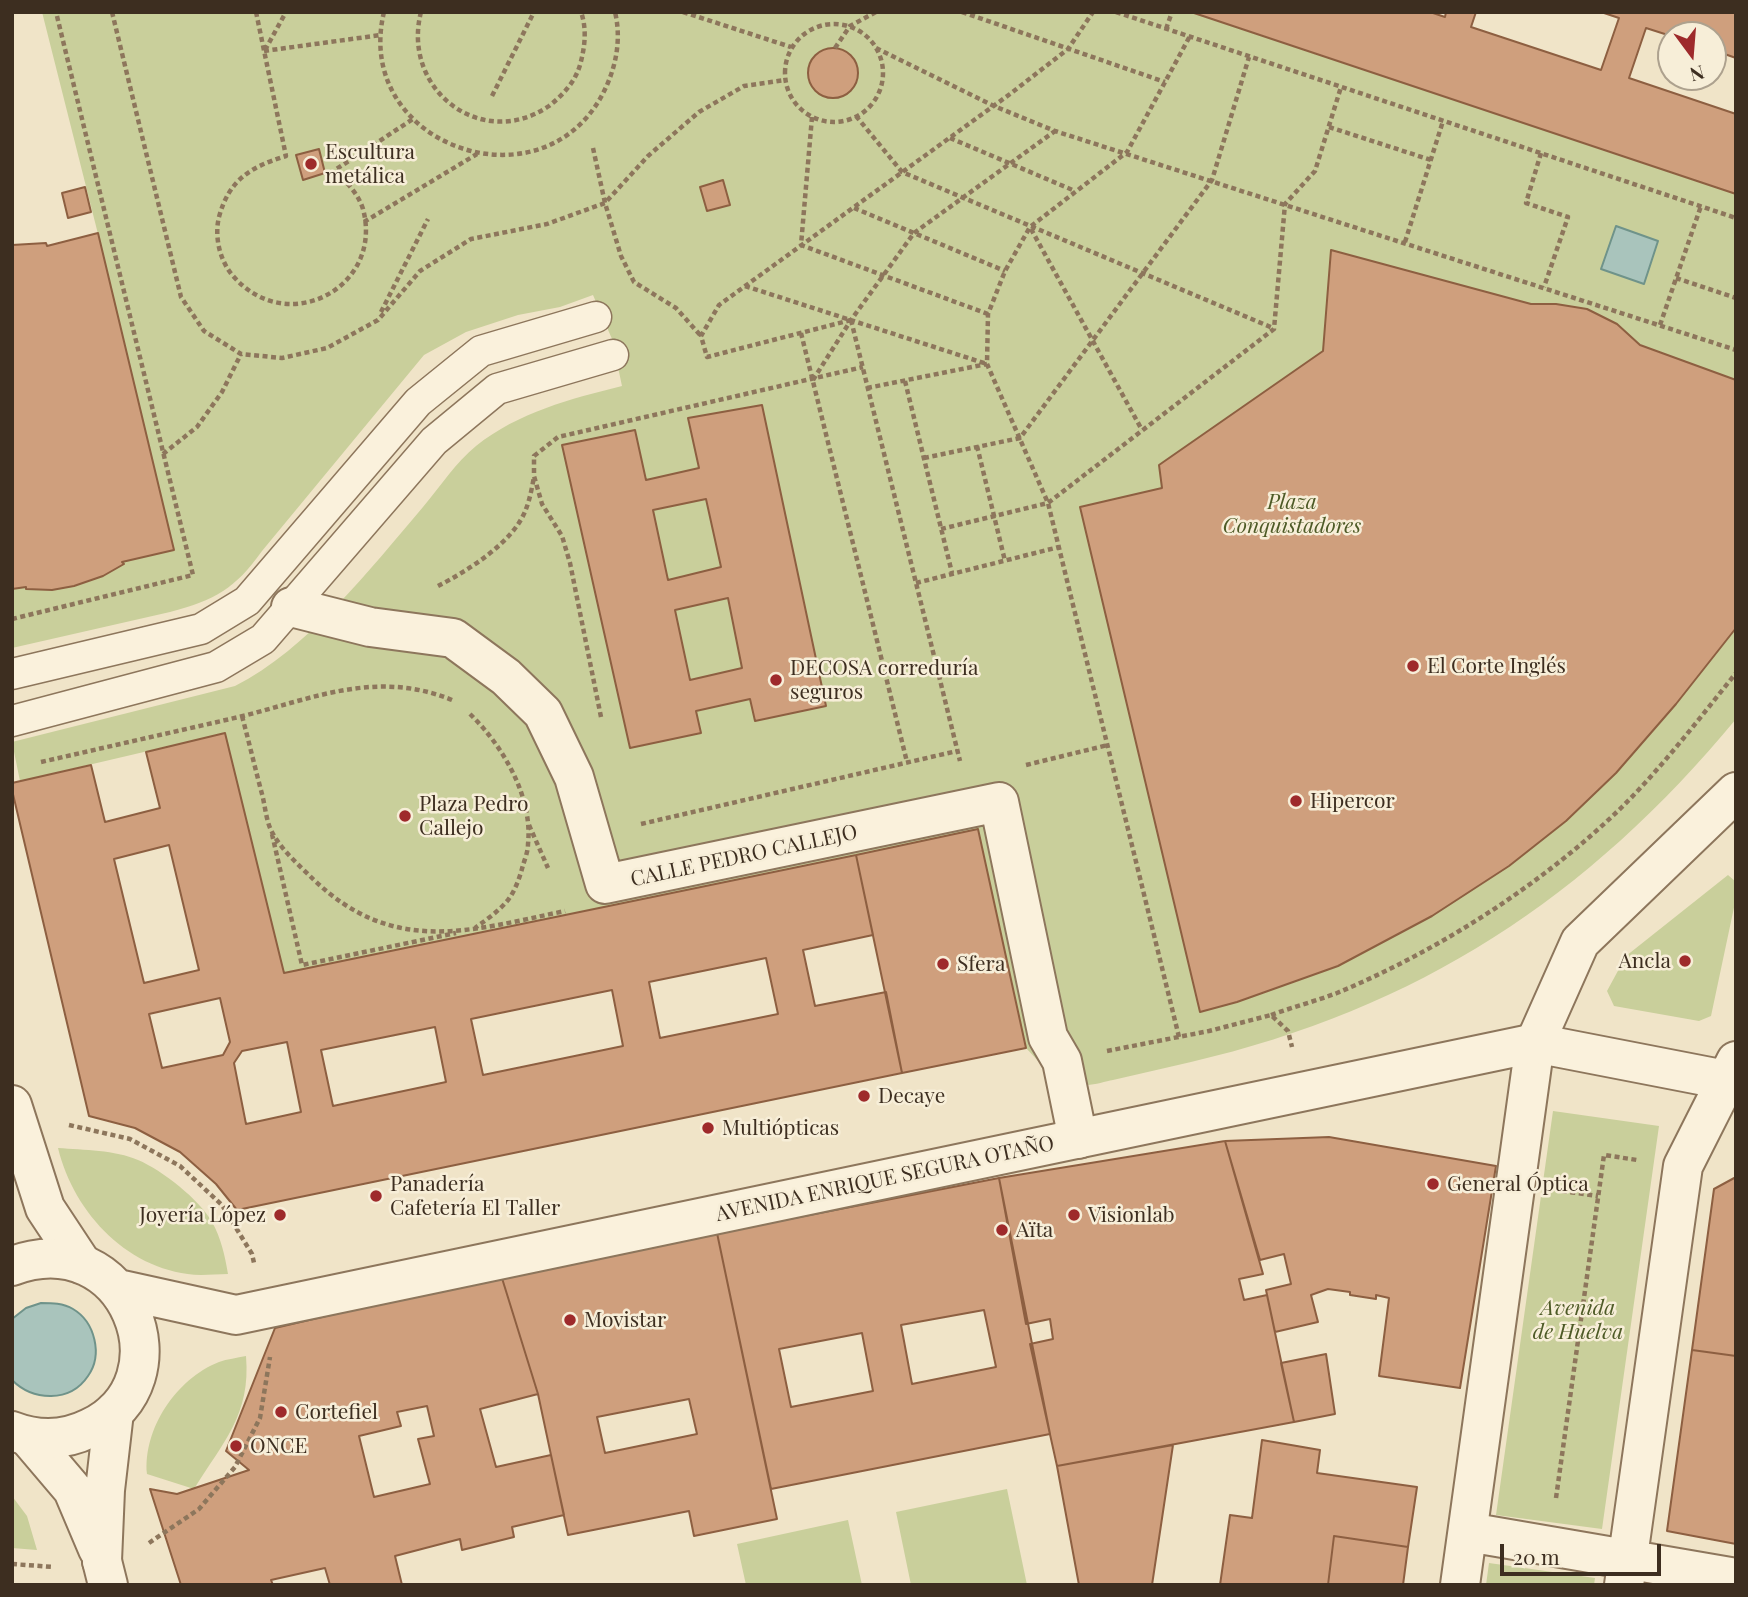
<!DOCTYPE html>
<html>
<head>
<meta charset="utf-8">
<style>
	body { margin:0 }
	#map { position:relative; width:1748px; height:1597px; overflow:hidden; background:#f0e4c8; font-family:"Playfair Display",serif }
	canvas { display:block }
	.frame { position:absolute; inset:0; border:14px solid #3d2e20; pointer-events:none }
	.north { position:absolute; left:1657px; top:21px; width:70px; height:70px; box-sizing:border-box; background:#f7eed8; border:2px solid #ada18e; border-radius:50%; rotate:164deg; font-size:19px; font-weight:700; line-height:28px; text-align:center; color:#3d2e20 }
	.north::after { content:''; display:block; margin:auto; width:24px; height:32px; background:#9e2a2b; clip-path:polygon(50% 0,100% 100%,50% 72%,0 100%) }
	.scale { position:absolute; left:1500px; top:1544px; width:161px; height:32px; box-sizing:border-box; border:4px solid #3d2e20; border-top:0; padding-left:9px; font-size:21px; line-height:24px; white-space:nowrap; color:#3d2e20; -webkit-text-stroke:5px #f7eed8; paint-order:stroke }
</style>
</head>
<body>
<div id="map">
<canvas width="1748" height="1597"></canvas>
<div class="frame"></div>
<div class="north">N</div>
<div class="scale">20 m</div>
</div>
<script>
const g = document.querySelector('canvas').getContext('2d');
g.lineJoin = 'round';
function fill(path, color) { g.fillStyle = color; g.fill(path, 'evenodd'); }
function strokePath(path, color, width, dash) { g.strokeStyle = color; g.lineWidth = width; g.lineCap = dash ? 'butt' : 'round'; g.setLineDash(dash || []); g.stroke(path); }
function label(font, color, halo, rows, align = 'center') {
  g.font = font + ' "Playfair Display",serif'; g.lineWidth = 5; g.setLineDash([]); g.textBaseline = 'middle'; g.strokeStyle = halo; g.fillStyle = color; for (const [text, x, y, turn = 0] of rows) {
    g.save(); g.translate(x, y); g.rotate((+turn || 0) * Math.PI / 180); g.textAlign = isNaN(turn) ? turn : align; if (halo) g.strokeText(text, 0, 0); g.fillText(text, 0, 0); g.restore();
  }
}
const green = new Path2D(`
	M42,12H1194L1736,194V719C1588,898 1418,1009 1191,1062C1165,1068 1139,1074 1113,1080C1106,1081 1095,1085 1087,1085C1078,1085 1060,1078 1052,1073C1043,1068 1034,1056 1026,1048L978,829L284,973L225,733L20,781L12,742L235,686C307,650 371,568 423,507C440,487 456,462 476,446C519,412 570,399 622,386L612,339L593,295L560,307L518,315L466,332L424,355L262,551C235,589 215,600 170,612L12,648V589L26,587V589C63,590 92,582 124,564L122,562L174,549L98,234Z
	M1728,875L1736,882V898L1711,1016L1699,1021L1614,1006L1607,991L1626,956Z
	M1553,1111L1659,1126L1602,1529L1496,1515Z
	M58,1148C84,1150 115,1150 138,1160C162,1170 200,1200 212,1222C221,1238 225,1256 228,1274C219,1274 210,1275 201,1275C130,1273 74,1214 58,1148Z
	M246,1356C251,1415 223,1442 194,1489L147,1474C143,1429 176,1379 219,1362C227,1359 237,1358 246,1356Z
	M1007,1489L1027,1585H911L896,1512Z
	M12,1496L27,1516L37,1550L12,1548Z
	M848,1520L862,1585H746L737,1544Z
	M1489,1563L1595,1578L1594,1585H1486Z`);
const water = new Path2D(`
	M1616,226L1658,241L1644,284L1601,269Z
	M41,1303C52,1303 63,1303 73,1309C95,1322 103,1355 88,1376C70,1403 33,1401 12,1380V1319L26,1308Z`);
const building = new Path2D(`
	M1430,12L1445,17L1446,12H1476L1471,27L1601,70L1619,18L1601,12H1736V58L1713,50V35L1671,36L1646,28L1629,78L1736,114V194L1194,13Z
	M808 73a25 25 0 1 1 50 0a25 25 0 1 1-50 0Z
	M319,149L325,173L303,180L296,155Z
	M723,180L730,205L707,211L700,187Z
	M85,187L91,212L68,218L62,193Z
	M98,233L174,550L122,562L124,564L103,576L74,586L52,590L26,589V587L12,589V245L46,243L47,246Z
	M1331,250L1531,304H1556L1587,309L1617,324L1640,345L1736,380V628L1676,704L1616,773L1566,821L1509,866L1432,916L1338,966L1237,1002L1200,1012L1080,507L1162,488L1159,465L1323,351Z
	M762,405L826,706L755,721L750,699L696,711L701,733L630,748L562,445L635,430L646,480L699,468L688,418ZM706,499L721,567L668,580L653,510ZM728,598L742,668L690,680L675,610Z
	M225,733L284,973L856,855L873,935L803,950L815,1006L886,992L902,1073L237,1210L216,1184L180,1152L135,1128L89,1116L12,790V783L91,765L105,822L160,808L146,752ZM169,845L199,970L144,983L114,859ZM766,958L778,1014L660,1038L649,982ZM612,990L623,1046L483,1075L471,1019ZM220,998L230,1042L223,1055L162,1068L149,1014ZM435,1027L446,1082L333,1106L321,1050ZM287,1042L301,1112L246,1124L234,1063L242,1051Z
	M978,829L1026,1048L902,1073L856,855Z
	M1329,1137L1496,1166L1460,1388L1379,1376L1389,1298L1376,1295V1299L1350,1295V1292L1328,1289L1311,1295L1318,1322L1275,1332L1266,1290L1291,1284L1284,1254L1260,1260L1225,1141Z
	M1225,1141L1263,1274L1239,1279L1244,1300L1267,1295L1294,1422L1057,1466L1030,1344L1053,1339L1050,1319L1026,1324L999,1178Z
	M1736,1177V1356L1692,1350L1714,1189Z
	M999,1178L1050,1434L771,1489L717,1233ZM984,1310L996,1367L912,1384L901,1325ZM862,1333L873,1391L791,1407L779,1349Z
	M717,1233L777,1519L694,1536L689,1511L568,1535L538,1394L501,1275ZM689,1399L697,1434L605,1453L597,1417Z
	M501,1275L538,1394L480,1409L496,1467L551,1455L564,1515L512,1527L514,1537L462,1550L460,1539L395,1556L402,1585H330L325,1568L271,1580L273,1585H181L150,1489L177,1494L249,1470L226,1451L275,1328ZM427,1406L434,1436L418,1439L430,1484L374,1497L359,1436L401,1426L397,1412Z
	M1692,1350L1736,1356V1544L1667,1531Z
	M1326,1354L1335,1414L1294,1422L1281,1363Z
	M1262,1440L1320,1450L1317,1473L1417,1487L1408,1547L1334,1536L1328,1585H1220L1230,1515L1252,1518Z
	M1173,1445L1152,1585H1079L1057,1466Z
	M1334,1536L1408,1547L1403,1585H1328Z`);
const path = new Path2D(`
	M112,12L181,297L204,331L241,354L282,358L327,348L378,320L420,271L471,239L547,224L605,203L648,156L699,112L744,86L785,80
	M256,12L286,156C250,167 229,180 219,217C214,237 220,262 234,277C288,338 384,287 363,209C358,193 346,182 335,170L413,119
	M384,12C351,148 550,215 607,85C617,62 621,37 615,12
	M421,12C401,89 481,152 549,106C563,95 575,82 580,65C585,47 587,29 581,12
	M683,12L791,47
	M962,12L1165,82
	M1116,12L1736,218
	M785 73a49 49 0 1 1 98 0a49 49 0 1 1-98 0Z
	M1166,29L1172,12
	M835,48L850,26L876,12
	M876,48L994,106L1055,131L1736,350
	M265,50L286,12
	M264,51L381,35
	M492,96L534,12
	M856,116L902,172L1273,328
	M812,117L801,245L988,314
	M1329,127L1431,160
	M950,138L1075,191
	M593,148L605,203L621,256L634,282L676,308L701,336
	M1541,153L1526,203L1568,217L1544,287
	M854,208L1005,271
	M364,222L477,154
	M1031,229L1142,430
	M1405,242L1443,121
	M1676,278L1736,298
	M745,286L987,364
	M381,312L428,219
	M851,320L707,357L701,336L719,305L1010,94L1068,49L1093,12
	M851,320L960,761
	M1660,325L1701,206
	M801,333L907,762
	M813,380L851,320L914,233L1055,131
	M905,381L952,573
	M867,388L987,364
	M977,446L1005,561
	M163,454L197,427L222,392L241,354
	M924,458L1020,438L1212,180L1249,57
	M941,529L1048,503L1274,329L1285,204L1315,171L1341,87
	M916,583L1059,547
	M438,586C469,570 514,542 526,509C530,499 532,487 534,477
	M12,619L193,575L56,12
	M470,714C503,746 533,797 528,844C528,851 525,859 523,865C520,877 515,891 508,900C499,911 486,920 475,928
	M242,716C249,742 255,768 262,794C265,805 266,820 271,830C280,849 299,865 313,879C393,956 469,931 565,911
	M601,717L570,563L562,536L542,504L534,476V456L558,437L863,367
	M41,762C107,747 173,732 239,717C312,699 376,669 452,700
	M1026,765L1108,745
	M641,824L957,751
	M529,825L548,868
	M272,834L302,965L456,933
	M1271,1015C1293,1007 1316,1001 1337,993C1438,951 1543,884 1622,807C1663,766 1699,719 1736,673
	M1179,1037L1048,503L987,364L988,314L1005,271L1030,227L1127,152L1190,36
	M1107,1051L1209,1031L1271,1015L1288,1031L1292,1047
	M69,1125L130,1139L180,1166L222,1205L252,1254L254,1263
	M1562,1191L1598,1196
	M1556,1498L1604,1155L1637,1160
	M149,1543L199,1509L235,1467L260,1418L270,1357
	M12,1564L53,1567`);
const service = new Path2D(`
	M12,674L201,629L247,601L418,402L481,351L596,317
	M12,721L216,667L263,639L434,441L497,389L613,355`);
const minor = new Path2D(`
	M291,607L370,627L453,638L506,677L543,713L574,777L605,884L999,802L1048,1037L1062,1061L1078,1139
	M12,1105L45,1208L82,1264
	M28,1437L73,1490L98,1549
	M1468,1532L1736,1578
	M102,1561L105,1490L114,1412
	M1460,1585L1535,1043L1580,942L1736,792
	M1624,1585L1683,1166L1736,1061`);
const tertiary = new Path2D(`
	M12,1266C128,1223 189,1381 90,1428C64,1441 38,1441 12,1431
	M118,1289L236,1315L1535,1043L1736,1082
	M102,1561L108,1585`);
const markers = [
	[311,164,7,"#9e2a2b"],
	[1413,666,7,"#9e2a2b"],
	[776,680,7,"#9e2a2b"],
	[1296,801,7,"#9e2a2b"],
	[405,816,7,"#9e2a2b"],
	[1685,961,7,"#9e2a2b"],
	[943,964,7,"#9e2a2b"],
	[864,1096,7,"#9e2a2b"],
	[708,1128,7,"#9e2a2b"],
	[1433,1184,7,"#9e2a2b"],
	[376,1196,7,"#9e2a2b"],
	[280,1215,7,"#9e2a2b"],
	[1074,1215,7,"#9e2a2b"],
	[1002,1230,7,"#9e2a2b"],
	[570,1320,7,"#9e2a2b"],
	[281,1412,7,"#9e2a2b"],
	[236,1446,7,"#9e2a2b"]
];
const poiNames = [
	["Escultura",325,152],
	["metálica",325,176],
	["El Corte Inglés",1427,666],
	["DECOSA correduría",790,668],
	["seguros",790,692],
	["Hipercor",1310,801],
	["Plaza Pedro",419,804],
	["Callejo",419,828],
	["Ancla",1671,961,"right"],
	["Sfera",957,964],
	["Decaye",878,1096],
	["Multiópticas",722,1128],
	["Panadería",390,1184],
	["Cafetería El Taller",390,1208],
	["General Óptica",1447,1184],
	["Joyería López",266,1215,"right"],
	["Visionlab",1088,1215],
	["Aïta",1016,1230],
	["Movistar",584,1320],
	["Cortefiel",295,1412],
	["ONCE",250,1446]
];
const parkNames = [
	["Plaza",1292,502],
	["Conquistadores",1292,526],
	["Avenida",1578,1308],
	["de Huelva",1578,1332]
];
const streetNames = [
	["CALLE PEDRO CALLEJO",744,856,-12],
	["AVENIDA ENRIQUE SEGURA OTAÑO",885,1179,-12]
];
fill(green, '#c9cf9b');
fill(water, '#a9c4bc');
strokePath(water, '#6f938a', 2);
fill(building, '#cf9f7d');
strokePath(building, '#8d5f41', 2);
strokePath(service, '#8d765c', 33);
strokePath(minor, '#8d765c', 42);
strokePath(tertiary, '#8d765c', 42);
strokePath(path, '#8d765c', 4.5, [5, 3.5]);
strokePath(service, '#faf1dc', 30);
strokePath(minor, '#faf1dc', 38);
strokePath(tertiary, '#faf1dc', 38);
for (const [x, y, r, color] of markers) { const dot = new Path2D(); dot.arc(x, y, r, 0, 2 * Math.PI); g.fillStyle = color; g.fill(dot); strokePath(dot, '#f7eed8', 2.5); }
label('21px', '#3d2e20', '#f7eed8', poiNames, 'left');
label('italic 21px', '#4d5a26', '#f7eed8', parkNames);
label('21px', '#3d2e20', '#f7eed8', streetNames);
</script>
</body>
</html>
